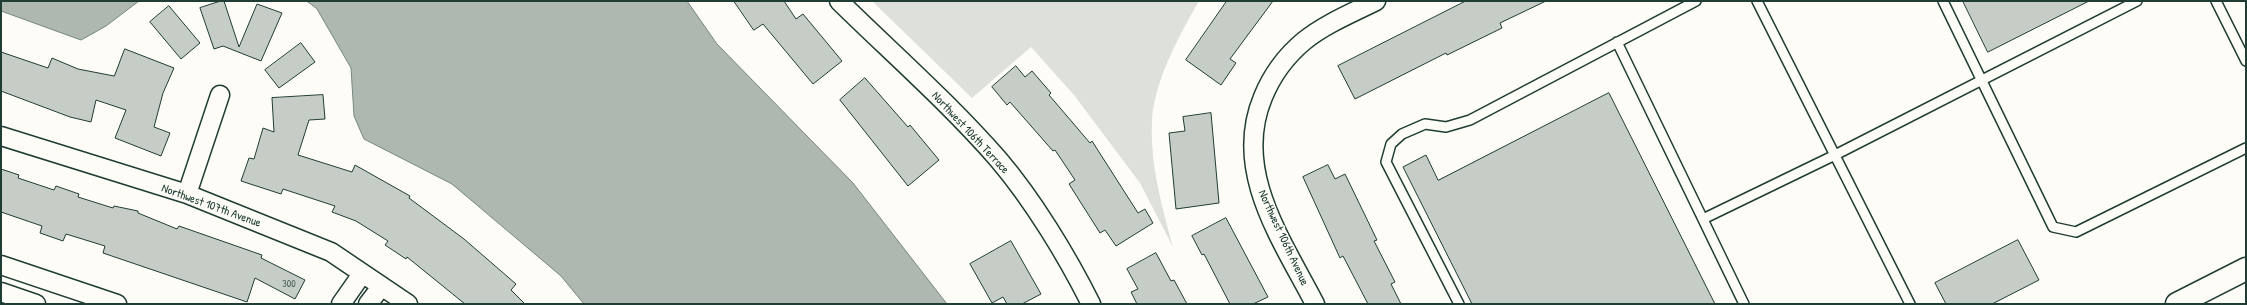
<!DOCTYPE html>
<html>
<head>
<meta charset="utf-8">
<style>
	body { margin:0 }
	#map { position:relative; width:2247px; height:305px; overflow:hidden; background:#fdfcf7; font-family:"Patrick Hand",sans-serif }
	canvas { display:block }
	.frame { position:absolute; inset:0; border:2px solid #1f3d34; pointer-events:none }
</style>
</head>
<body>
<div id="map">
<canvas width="2247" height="305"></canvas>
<div class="frame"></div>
</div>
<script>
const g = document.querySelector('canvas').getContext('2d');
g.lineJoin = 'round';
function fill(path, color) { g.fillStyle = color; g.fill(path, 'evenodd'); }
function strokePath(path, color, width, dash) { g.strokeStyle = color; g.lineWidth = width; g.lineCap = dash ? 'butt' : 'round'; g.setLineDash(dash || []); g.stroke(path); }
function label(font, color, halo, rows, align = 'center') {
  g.font = font + ' "Patrick Hand",sans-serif'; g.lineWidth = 3; g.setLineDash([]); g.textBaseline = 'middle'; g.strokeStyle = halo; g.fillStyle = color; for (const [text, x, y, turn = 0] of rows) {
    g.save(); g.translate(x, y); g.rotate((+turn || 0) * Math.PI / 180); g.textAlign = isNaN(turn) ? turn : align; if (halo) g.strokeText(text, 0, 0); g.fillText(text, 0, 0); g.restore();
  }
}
const green = new Path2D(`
	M872,1H1199C1180,34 1153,83 1152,122C1150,165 1162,206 1173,247L1140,183L1074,95L1031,47L972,98Z`);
const water = new Path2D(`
	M1,1H139L106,26L81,40L1,11Z
	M307,1H687L717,44L853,183L947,304H584L561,276L452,184L364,139L354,116L351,68L317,9Z`);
const building = new Path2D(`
	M221,1H224L239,47L257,4L282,13L261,61L223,46L214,49L200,8Z
	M734,1H784L796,19L803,14L842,61L813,84L763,24L754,30Z
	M1227,1H1273L1230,59L1236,63L1221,85L1186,60Z
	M1466,1H1546L1500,23L1502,28L1447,55L1446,53L1355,99L1338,66Z
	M1963,1H2089L1988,52Z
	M169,6L200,43L181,59L150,22Z
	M301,43L315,62L279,88L265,70Z
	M125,49L174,68L163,93L154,127L170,133L161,156L115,138L126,110L96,100L91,122L70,117L1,91V52L48,68L52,58L78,69L114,76Z
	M1016,66L1025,77L1032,71L1051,93L1049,95L1090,143L1092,141L1138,213L1145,209L1153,223L1116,246L1105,230L1100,233L1069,184L1075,180L1055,150L1053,151L1010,102L1007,105L992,87Z
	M865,78L908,127L910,125L939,160L908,186L840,100Z
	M1609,93L1715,304H1472L1403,167L1426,155L1438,180Z
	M323,95L325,119L309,120L298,155L352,172L355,165L410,196L409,198L464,239L516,284L511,290L525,304H465L407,257L406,259L385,245L388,241L356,221L332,212L335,206L283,189L281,194L241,181L249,158L254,159L263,128L274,132L272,98Z
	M1211,113L1219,203L1176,209L1169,133L1185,131L1183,117Z
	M1328,165L1335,179L1345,174L1377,240L1374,241L1395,282L1391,284L1401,304H1368L1343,256L1340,258L1303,177Z
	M1,169L19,175L18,178L54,190L56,186L79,194L78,197L113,208L114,206L138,211V213L177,229L179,226L262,255L261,258L305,280L295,299L255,278L247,302L103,253L105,246L66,234L63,241L40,233L42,226L1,212Z
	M1226,218L1268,297L1253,304H1230L1204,254L1202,255L1192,236Z
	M2018,240L2039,280L1992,304H1946L1935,283Z
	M1011,241L1041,294L1022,304H1007L1003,297L992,303L970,264Z
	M1156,253L1171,281L1174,280L1187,304H1137L1131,292L1138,289L1127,269Z`);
const service = new Path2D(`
	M1757,1L1910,304
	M1943,1L2053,227L2076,232L2246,148
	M2216,1L2246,61
	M1617,42L1744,304
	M1703,219L1835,155L2137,1
	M1459,304L1386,162L1391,144L1402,134L1425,124L1446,127L1470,120L1696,1`);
const minor = new Path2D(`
	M839,1C892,53 949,103 998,159C1033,200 1067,256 1091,304
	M1,136L187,194L331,252L408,304
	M187,194L220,95
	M1,265L117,304
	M1,292L36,304
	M341,304L362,274
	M368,304L381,287
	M1315,304C1282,240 1232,171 1263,97C1272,75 1286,56 1304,41C1325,24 1352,13 1376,1`);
const trunk = new Path2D(`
	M2177,304L2246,269`);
const numberNames = [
	["300",289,284]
];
const streetNames = [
	["Northwest 106th Terrace",970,133,47],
	["Northwest 107th Avenue",211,206,20],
	["Northwest 106th Avenue",1283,238,65]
];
fill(green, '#dde0db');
fill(water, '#aeb8b1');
strokePath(water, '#75877f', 1);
fill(building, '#c6cdc7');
strokePath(building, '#1f3d34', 1);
strokePath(service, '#1f3d34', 12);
strokePath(minor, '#1f3d34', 21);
strokePath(trunk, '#1f3d34', 25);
strokePath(service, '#fdfcf7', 9);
strokePath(minor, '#fdfcf7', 18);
strokePath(trunk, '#fdfcf7', 22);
label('10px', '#496159', null, numberNames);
label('12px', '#1f3d34', '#fdfcf7', streetNames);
</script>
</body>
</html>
